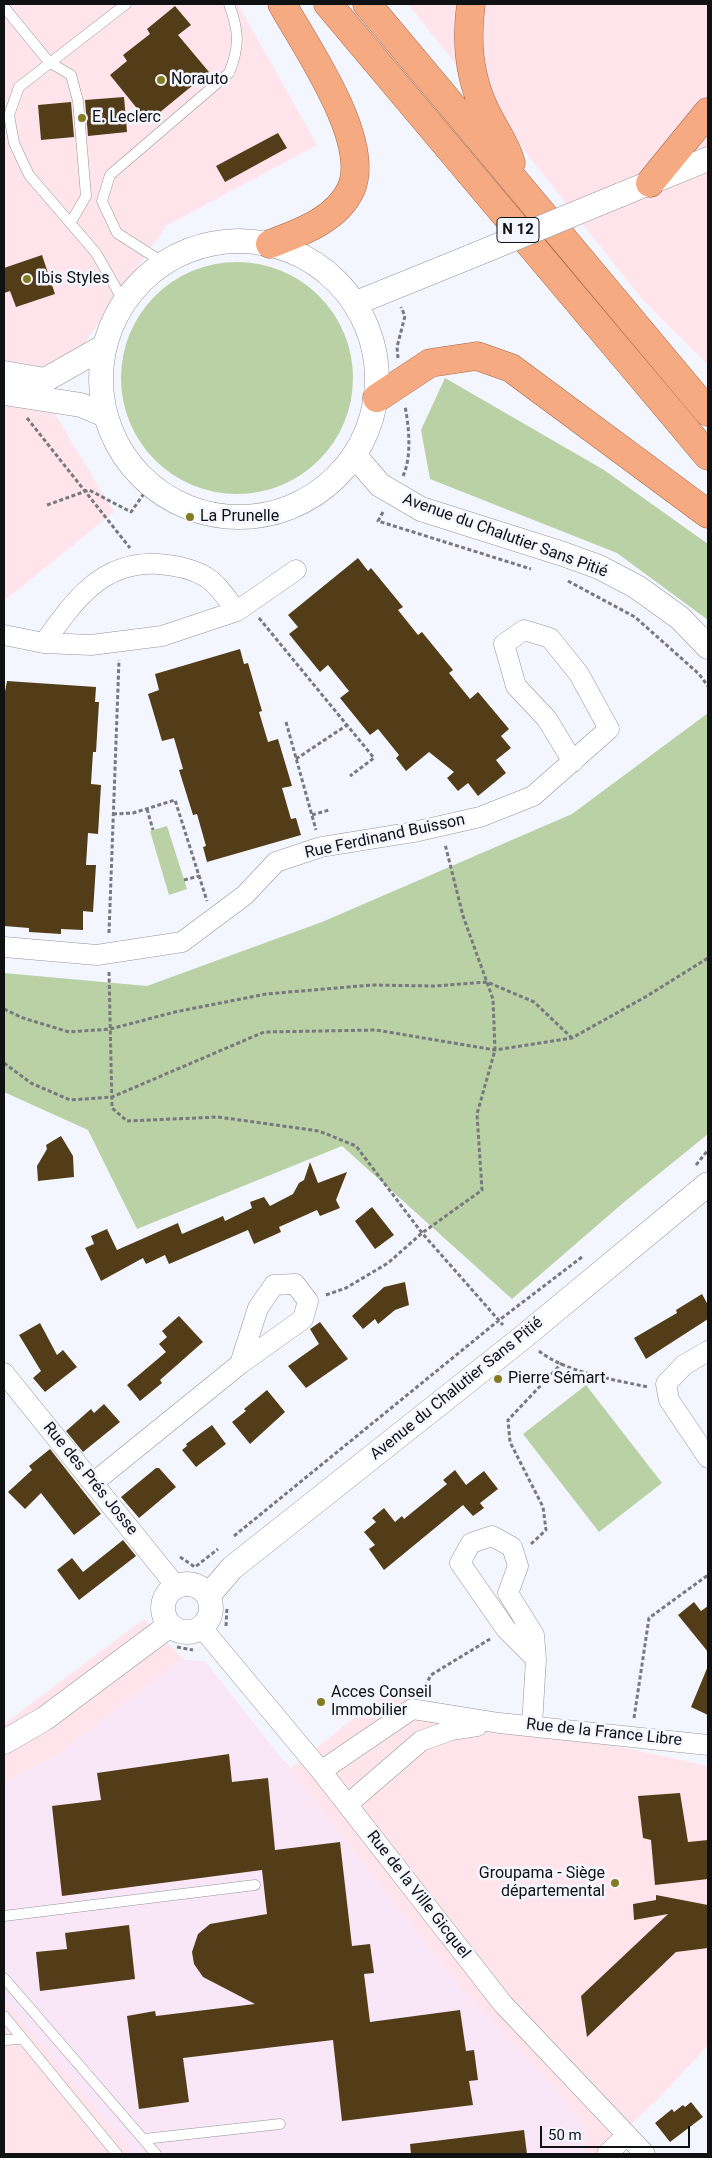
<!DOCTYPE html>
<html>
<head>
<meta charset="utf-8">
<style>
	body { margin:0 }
	#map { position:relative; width:712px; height:2158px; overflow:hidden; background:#f3f6fe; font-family:Roboto,sans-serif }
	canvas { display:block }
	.frame { position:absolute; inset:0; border:5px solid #101113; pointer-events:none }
	.scale { position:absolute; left:540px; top:2126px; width:150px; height:22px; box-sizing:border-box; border:2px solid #101113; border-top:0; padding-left:6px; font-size:15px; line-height:18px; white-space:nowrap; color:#101113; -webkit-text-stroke:4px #f3f6fe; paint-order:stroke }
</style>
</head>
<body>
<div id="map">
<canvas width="712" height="2158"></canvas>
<div class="frame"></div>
<div class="scale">50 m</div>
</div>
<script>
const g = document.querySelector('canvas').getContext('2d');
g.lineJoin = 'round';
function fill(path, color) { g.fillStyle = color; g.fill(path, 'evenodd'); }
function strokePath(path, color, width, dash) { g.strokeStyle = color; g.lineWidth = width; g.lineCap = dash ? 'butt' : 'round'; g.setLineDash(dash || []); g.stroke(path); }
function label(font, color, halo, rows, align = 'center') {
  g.font = font + ' Roboto,sans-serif'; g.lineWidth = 5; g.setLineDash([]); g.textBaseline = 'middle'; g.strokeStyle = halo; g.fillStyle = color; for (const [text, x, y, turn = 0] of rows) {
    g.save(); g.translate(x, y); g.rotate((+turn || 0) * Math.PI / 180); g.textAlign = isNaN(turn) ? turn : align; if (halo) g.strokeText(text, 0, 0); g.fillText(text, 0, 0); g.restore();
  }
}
const commercial = new Path2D(`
	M4,4H238L317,145L166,226L46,399L114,512L4,601Z
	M408,4H708V365L642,299Z
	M144,1619L291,1768L383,1695L708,1766V2045L661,2096L600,2154H4V1724Z`);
const education = new Path2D(`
	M180,1660L205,1661L460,1986L561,2094L585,2127L588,2154H133L4,2001V1783L56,1755Z`);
const green = new Path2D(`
	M121 378a116 116 0 1 1 232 0a116 116 0 1 1-232 0Z
	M445,378L604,470L708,544V620L617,553L430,479L421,430Z
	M708,713V1134L623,1203L512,1299L342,1146L137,1229L88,1130L4,1092V973L147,986L322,922L572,814Z
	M167,826L187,889L169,895L150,831Z
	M586,1385L662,1483L599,1532L523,1434Z`);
const building = new Path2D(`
	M175,6L191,25L178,35L209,72L148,122L110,75L127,61L123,55L150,34L147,29Z
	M124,97L127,132L88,136L85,100Z
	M71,102L74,137L41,140L38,105Z
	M278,133L287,148L225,182L216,166Z
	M42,255L55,294L16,307L10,291L4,293V268Z
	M358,558L368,571L371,568L403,607L398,610L418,635L422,632L453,670L449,673L470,699L478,692L509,729L501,736L511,748L496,760L506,773L478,796L468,783L458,791L447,778L454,772L429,752L406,771L396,758L399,755L378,729L370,735L340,698L349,691L328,665L320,672L289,634L298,627L288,615Z
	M240,649L244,664L248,663L262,711L259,712L268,742L278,739L292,786L282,788L291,819L296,818L301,835L207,862L203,847L206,846L197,814L193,815L179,770L183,769L174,738L162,741L148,694L159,690L155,674Z
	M7,681L96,687L95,702H99L96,752H93L91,784L101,785L98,834L88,833L86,865H96L93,912L83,911V930L61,929V934L29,932V928L4,926V697Z
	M61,1136L73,1156L74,1177L38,1181L37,1166L47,1149L46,1145Z
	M310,1162L318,1183L347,1172L336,1200L340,1208L320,1216L317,1210L279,1227L281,1232L254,1244L248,1230L169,1264L165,1255L146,1264L143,1258L101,1281L85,1248L94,1244L91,1236L107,1229L117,1250L178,1223L182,1234L223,1216L225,1221L252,1208L250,1202L264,1197L270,1206L293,1194L299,1183L304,1180Z
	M372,1207L394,1235L375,1249L355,1221Z
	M405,1282L409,1305L395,1310L378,1324L375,1319L363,1329L352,1316L384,1287Z
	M702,1294L708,1305V1319L646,1359L634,1338L677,1313L676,1310Z
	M179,1316L203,1342L160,1380L162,1383L140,1401L127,1385L166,1352L159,1344L167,1337L162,1331Z
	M320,1322L348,1359L306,1388L288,1366L319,1344L310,1329Z
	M40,1323L57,1355L63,1350L77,1367L45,1392L33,1378L41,1371L19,1335Z
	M267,1390L285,1412L250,1444L232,1422L246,1411L244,1409Z
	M104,1404L120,1422L83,1452L66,1431L91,1409L94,1413Z
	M212,1425L226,1444L196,1467L182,1450L187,1446L186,1444Z
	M50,1449L101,1514L74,1535L41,1493L25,1509L8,1492L32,1470L29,1466Z
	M156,1468H159L176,1487L139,1518L121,1497Z
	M455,1470L466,1485L484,1471L498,1489L480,1503L484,1508L473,1516L463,1505L384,1570L369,1549L375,1545L364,1532L376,1522L372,1518L384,1508L395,1522L402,1516L404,1519L447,1484L443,1480Z
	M123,1540L136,1556L79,1600L57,1570L72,1558L83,1572Z
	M694,1602L701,1611L708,1606V1652L678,1615Z
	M708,1666V1715L691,1707Z
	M229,1754L232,1782L268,1778L275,1850L340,1842L352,1946L370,1944L374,1973L364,1974L370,2022L460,2010L466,2051L474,2050L478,2080L469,2081L473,2105L342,2121L333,2040L183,2058L189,2102L139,2109L127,2016L155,2011L156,2016L255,2004L203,1977L194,1964L192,1952L198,1934L210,1924L267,1914L262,1870L62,1896L52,1806L101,1800L97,1773Z
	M680,1793L688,1842L708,1840V1879L655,1885L651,1840L643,1838L638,1796Z
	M656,1895L708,1905V1948L676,1952L587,2037L581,1996L668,1914L634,1920L633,1904L656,1900Z
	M129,1925L135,1979L40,1991L36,1952L67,1949L65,1933Z
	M691,2102L703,2117L670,2142L655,2123L672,2109L674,2112L683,2105L685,2107Z
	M524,2130L527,2154H411L410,2144Z`);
const path = new Path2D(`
	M398,358L397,347L405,316L401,307
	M27,418L130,548
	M403,476C412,457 409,427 405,406
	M47,505L89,490L131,512L150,485
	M383,512L378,521L531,569
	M568,581L635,617L699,674L708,686
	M259,618L374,758L350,776
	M286,722L316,830
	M296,759L347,725
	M147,809L153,830
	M113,814L133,813L175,800L207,901
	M312,815L329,810
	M184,880L199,876
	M109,933L119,660
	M109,972L112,1108L127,1121L218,1117L319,1131L356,1146L422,1233L503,1325
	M4,1009L23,1018L69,1032L110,1029L175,1012L266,994L372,985L434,986L487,982L534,1002L572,1038
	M4,1063L31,1083L70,1100L112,1097L264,1032L376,1030L495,1050L572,1038L647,996L708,958
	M696,1165L708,1150
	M326,1295L346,1288L388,1263L422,1233L482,1190L477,1114L495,1050L493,999L463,916L445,844
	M539,1351C565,1372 615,1380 648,1387
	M234,1536L498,1321L582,1257
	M531,1544L546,1530L543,1507L510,1442L508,1420L562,1363
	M180,1557L195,1567L218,1549
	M226,1626L227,1607
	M177,1647L193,1650
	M422,1692L431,1675L490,1639
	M634,1718L649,1618L708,1575`);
const service = new Path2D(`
	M4,7L49,62L71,75L78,101L86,196L71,222
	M164,263L117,233L102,201L110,175L229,73C240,46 239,31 229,4
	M124,302L96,253L29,175L14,143L9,115L19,87L126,4
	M4,1916L255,1885
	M4,1978L156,2154
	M4,2016L117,2154
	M4,2040L23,2039
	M144,2139L280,2124`);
const minor = new Path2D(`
	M4,635L44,643L91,645L162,636L237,611L296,570
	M44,643C74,601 101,561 158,564C173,565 193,569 206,577C218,584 228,601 237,611
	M4,947L97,955L182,942L245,895L276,862L321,847L414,832L480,817L533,796L609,729L579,674L550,638L524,630L504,644L516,686L547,719L573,762
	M708,1351L684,1365L666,1384L669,1400L708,1458
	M4,1373L176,1586
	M93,1483L240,1364L303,1319L308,1301L295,1284L274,1285L258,1308L240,1364
	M202,1628L321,1771L503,2004L645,2154
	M532,1725L536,1659L506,1629L460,1563L471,1543L492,1536L512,1547L518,1566L508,1593L534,1635L536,1659
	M321,1771L412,1709L499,1723L708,1745
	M348,1804L421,1741L451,1730L477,1726
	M607,2154L627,2135`);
const tertiary = new Path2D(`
	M620,195L708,159
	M101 379a138 138 0 1 1 276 0a138 138 0 1 1-276 0Z
	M356,303L472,256
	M4,373L45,380L105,346
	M4,393L81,405L105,415
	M355,456L380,485L421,509L563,554L599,567L637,587L680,618L708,647
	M163 1608a24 24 0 1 1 48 0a24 24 0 1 1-48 0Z
	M208,1596L232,1568L522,1338L708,1184
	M4,1742L44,1719L170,1625`);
const trunk = new Path2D(`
	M328,4L708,456
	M367,4L708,412
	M471,4C466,40 469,77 485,110C493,128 506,144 511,163
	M650,183L708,112
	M270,244C299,233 337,220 351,189C372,141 306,47 282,4
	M377,398L430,363L477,356L511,368L708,514`);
const tertiaryBridge = new Path2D(`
	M472,256L620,195`);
const markers = [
	[161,80,5,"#857c22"],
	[82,118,5,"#857c22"],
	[27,279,5,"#857c22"],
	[190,517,5,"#857c22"],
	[498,1379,5,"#857c22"],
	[321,1702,5,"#857c22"],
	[615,1883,5,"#857c22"]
];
const shields = [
	[518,230,42]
];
const shieldNames = [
	["N 12",518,230]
];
const poiNames = [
	["Norauto",171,80],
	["E. Leclerc",92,118],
	["Ibis Styles",37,279],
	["La Prunelle",200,517],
	["Pierre Sémart",508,1379],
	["Acces Conseil",331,1693],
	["Immobilier",331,1711],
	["Groupama - Siège",605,1874,"right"],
	["départemental",605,1892,"right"]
];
const streetNames = [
	["Avenue du Chalutier Sans Pitié",505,536,20],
	["Rue Ferdinand Buisson",385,837,-12],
	["Avenue du Chalutier Sans Pitié",457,1389,-39],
	["Rue des Prés Josse",90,1479,51],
	["Rue de la France Libre",604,1733,6],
	["Rue de la Ville Gicquel",418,1895,52]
];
fill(commercial, '#ffe5eb');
fill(education, '#f9e6f6');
fill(green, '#b9d1a4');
fill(building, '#533d18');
strokePath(service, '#91949b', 11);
strokePath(minor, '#91949b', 21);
strokePath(tertiary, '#91949b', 25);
strokePath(trunk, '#a46747', 29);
strokePath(path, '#78797e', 3, [4, 2.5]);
strokePath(service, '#fff', 10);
strokePath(minor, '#fff', 20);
strokePath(tertiary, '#fff', 24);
strokePath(trunk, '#f6aa82', 28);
strokePath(tertiaryBridge, '#91949b', 25, []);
strokePath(tertiaryBridge, '#fff', 24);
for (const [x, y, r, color] of markers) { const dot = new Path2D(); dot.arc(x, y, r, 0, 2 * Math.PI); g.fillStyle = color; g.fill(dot); strokePath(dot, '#f3f6fe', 2); }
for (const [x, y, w] of shields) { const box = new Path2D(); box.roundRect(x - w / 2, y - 12.5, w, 25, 4); g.fillStyle = '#f3f6fe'; g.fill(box); strokePath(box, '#101113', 1); }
label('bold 15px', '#101113', null, shieldNames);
label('16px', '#101113', '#f3f6fe', poiNames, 'left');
label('16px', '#101113', '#f3f6fe', streetNames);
</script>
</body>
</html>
